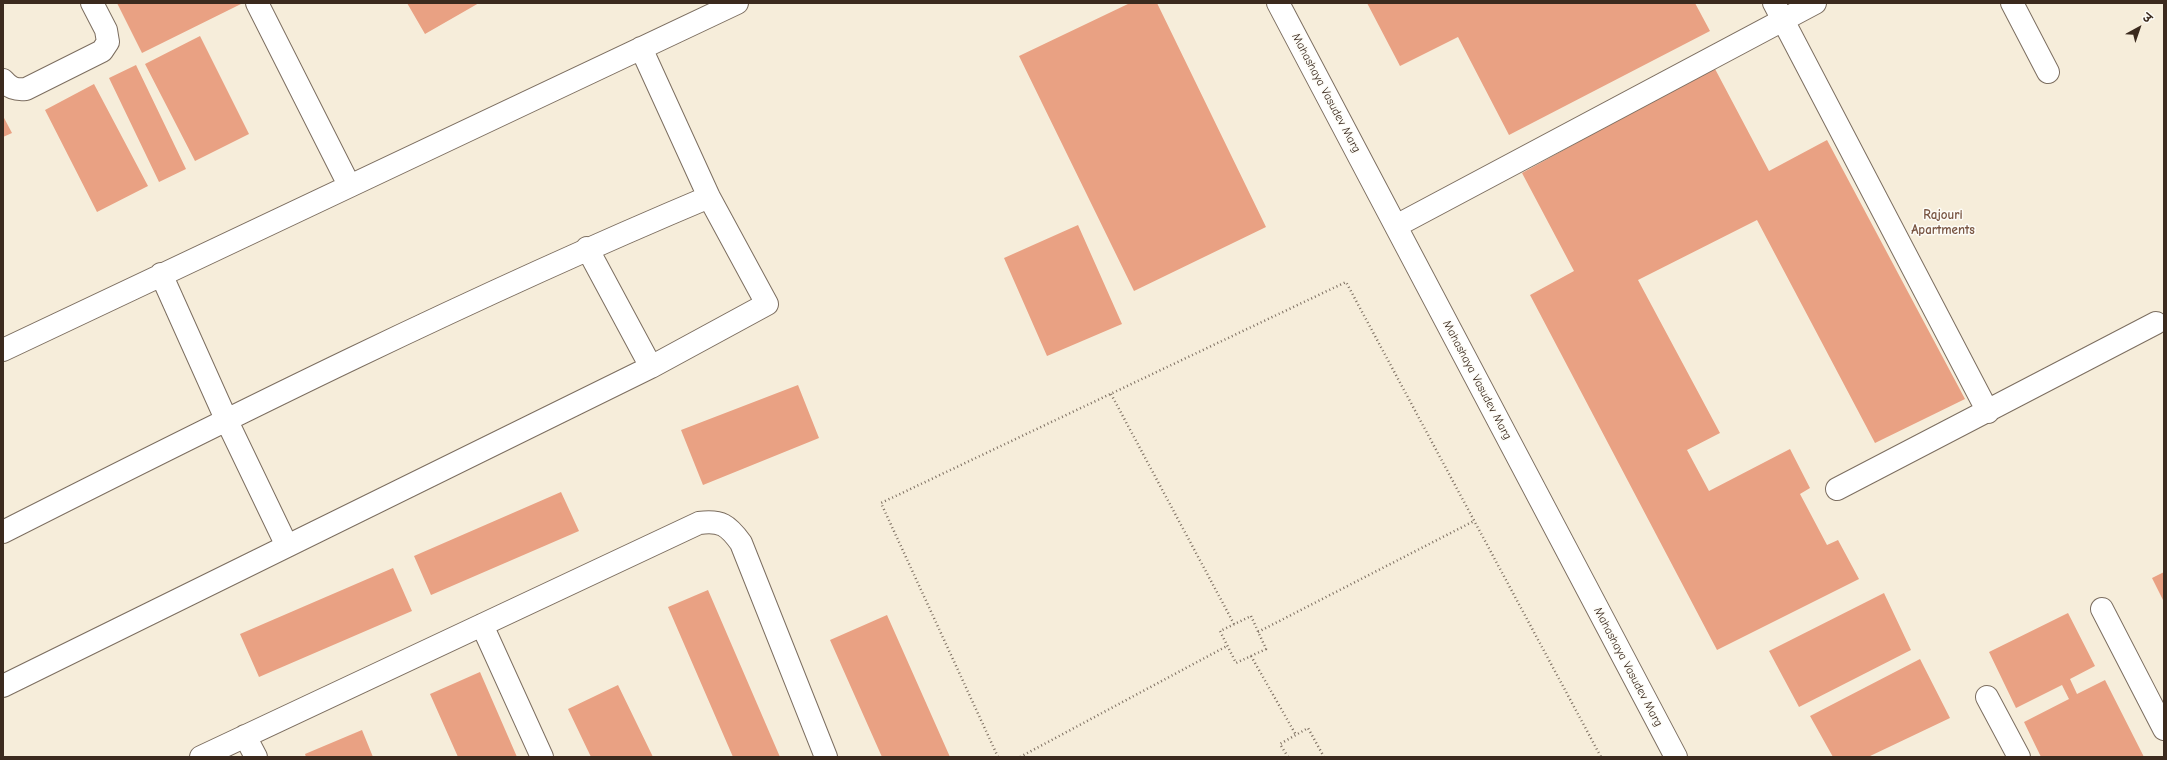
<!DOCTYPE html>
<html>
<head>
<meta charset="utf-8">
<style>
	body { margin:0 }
	#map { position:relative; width:2167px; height:760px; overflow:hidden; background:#f6edda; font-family:"Comic Neue","Playpen Sans Deva",sans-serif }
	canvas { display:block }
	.frame { position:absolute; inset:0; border:4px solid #3b2a1e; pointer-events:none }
	.north { position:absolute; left:2119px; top:8px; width:40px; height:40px; -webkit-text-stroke:3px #fdfcf7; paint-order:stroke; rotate:40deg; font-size:11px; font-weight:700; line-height:16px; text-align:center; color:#3b2a1e }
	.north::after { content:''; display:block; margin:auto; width:14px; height:18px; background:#3b2a1e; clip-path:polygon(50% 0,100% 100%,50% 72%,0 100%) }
</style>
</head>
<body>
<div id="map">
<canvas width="2167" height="760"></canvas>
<div class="frame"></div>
<div class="north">उ</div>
</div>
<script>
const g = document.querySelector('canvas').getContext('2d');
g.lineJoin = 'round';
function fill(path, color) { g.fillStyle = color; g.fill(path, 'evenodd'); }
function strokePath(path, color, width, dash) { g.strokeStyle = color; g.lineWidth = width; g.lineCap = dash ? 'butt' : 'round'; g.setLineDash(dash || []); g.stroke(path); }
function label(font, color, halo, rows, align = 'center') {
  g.font = font + ' "Comic Neue",sans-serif'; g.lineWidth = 3; g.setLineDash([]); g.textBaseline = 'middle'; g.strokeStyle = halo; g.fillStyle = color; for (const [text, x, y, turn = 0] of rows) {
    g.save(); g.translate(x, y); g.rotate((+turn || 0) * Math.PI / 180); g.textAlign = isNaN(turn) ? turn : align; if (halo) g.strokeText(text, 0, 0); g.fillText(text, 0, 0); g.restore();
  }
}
const building = new Path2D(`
	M117,3H243L142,53Z
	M407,3H479L425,34Z
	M1130,3H1157L1266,227L1134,291L1019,56Z
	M1367,3H1695L1710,31L1509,135L1458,37L1400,66Z
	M200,36L249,134L195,161L145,64Z
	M136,65L186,169L159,182L109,78Z
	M1714,67L1769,171L1827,140L1965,399L1875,443L1757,220L1638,280L1720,433L1687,450L1709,491L1790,449L1810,488L1800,494L1827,545L1838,540L1859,579L1717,650L1530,295L1574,271L1522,173Z
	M94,84L148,186L97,212L45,110Z
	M3,116L12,133L3,137Z
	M1078,225L1122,324L1047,356L1004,258Z
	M798,385L819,438L703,485L681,430Z
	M561,492L579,531L431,595L414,556Z
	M393,568L412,611L259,677L240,634Z
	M2164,572V602L2152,578Z
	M708,590L780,757H733L668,607Z
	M1884,593L1911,650L1799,707L1769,651Z
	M2068,613L2095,666L2070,679L2077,694L2105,680L2144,757H2041L2024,722L2069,699L2062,685L2016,708L1989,652Z
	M887,615L950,757H882L830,640Z
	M1920,659L1950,718L1868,757H1833L1810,716Z
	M480,672L517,757H458L430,694Z
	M618,685L653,757H591L568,709Z
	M362,730L373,757H306L305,754Z`);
const path = new Path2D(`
	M1111,394L1234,624
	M1251,616L1266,649L1236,663L1220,631Z
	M1258,632L1474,521
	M1251,656L1296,735
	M998,757L881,503L1346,282L1601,757
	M1020,757L1227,646
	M1288,757L1280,744L1308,728L1324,757`);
const minor = new Path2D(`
	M257,3L349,185
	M1278,3L1676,757
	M1774,3L1988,412
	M2012,3L2048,72
	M3,80C10,88 15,90 26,89L102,51L108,42L106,30L92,3
	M1396,226L1815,3
	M587,248L651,367
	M161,274L226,419L287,546
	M3,350L737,3
	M1837,489L2156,323
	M3,532C236,414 469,298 709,197
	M2102,609L2164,729
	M482,625L542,757
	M3,686L651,367L767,304L709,197L641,48
	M1987,697L2019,757
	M245,736L256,757
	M201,757L699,523C721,520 728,525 741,543L826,757`);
const streetNames = [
	["Mahashaya Vasudev Marg",1326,93,62],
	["Mahashaya Vasudev Marg",1477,380,62],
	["Mahashaya Vasudev Marg",1628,667,62]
];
const neighbourhoodNames = [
	["Rajouri",1943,215],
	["Apartments",1943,230]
];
fill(building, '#e9a183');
strokePath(minor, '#7c6e60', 24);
strokePath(path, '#7c6e60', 2.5, [1, 3]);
strokePath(minor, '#fff', 22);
label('12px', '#3b2a1e', '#fdfcf7', streetNames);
label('bold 13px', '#785441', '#fdfcf7', neighbourhoodNames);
</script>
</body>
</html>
